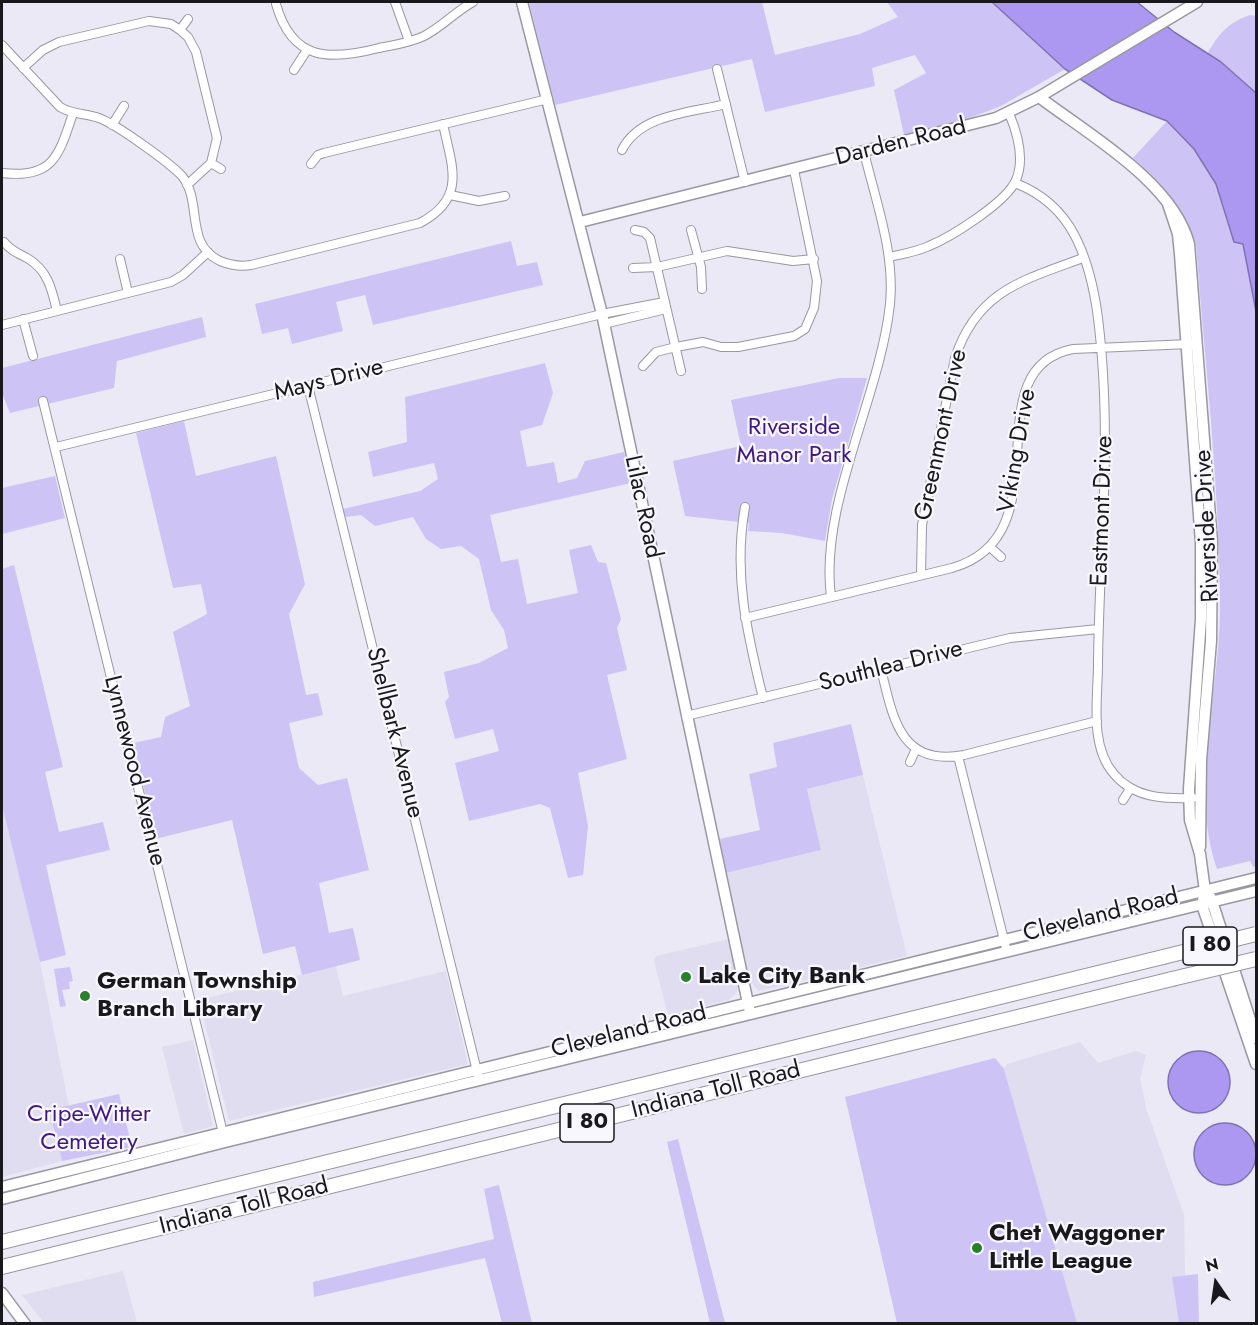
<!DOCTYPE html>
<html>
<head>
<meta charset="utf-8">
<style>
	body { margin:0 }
	#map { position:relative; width:1258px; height:1325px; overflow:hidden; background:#ebe9f5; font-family:Jost,sans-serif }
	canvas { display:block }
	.frame { position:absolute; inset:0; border:3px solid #19181c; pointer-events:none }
	.north { position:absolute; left:1186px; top:1253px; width:60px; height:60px; -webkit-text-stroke:4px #f8f7fe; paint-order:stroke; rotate:347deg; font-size:16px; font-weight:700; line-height:24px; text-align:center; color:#19181c }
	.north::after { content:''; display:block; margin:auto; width:21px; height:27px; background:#19181c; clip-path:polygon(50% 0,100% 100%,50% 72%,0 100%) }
</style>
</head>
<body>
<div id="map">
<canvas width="1258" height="1325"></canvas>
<div class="frame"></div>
<div class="north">N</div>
</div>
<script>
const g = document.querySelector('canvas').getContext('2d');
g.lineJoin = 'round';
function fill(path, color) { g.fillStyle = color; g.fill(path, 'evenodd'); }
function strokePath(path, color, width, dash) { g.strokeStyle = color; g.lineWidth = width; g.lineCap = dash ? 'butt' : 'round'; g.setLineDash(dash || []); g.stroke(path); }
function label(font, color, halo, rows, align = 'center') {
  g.font = font + ' Jost,sans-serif'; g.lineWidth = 4.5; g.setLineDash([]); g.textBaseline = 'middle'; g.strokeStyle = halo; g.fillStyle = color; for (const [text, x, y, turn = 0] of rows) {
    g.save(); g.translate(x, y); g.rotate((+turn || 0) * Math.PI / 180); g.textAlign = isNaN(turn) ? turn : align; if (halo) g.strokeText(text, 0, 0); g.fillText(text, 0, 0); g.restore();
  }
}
const built = new Path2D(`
	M863,775L907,956L759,991L749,980L726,873L821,850L807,789Z
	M2,805L40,962L69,1106L49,1111L62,1161L2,1177Z
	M729,939L738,988L736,994L728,1000L668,1015L654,961L656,956Z
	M336,966L343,996L446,971L468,1064L229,1121L199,1000Z
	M193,1040L213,1126L184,1134L162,1047Z
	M1080,1042L1098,1063L1136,1051L1146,1055L1140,1078L1146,1108L1184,1215L1186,1323H1077L1004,1069L1007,1064Z
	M123,1271L137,1323H44L22,1295Z`);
const green = new Path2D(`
	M529,2H762L775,55L860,34L898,17L887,2H992L1065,69L1001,106L967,119L904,135L894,90L926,73L915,55L872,68L875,86L765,112L752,59L555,105Z
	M1250,15L1256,16V93L1221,62L1207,54C1219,34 1227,23 1250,15Z
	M1167,121L1194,149L1216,184L1230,232L1243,244L1256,311V866L1253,867L1250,861L1217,869C1188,782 1222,688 1220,599C1219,481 1205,363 1196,245C1183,207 1163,183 1133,158Z
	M511,241L517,266L537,262L543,285L373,325L365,295L336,302L343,331L292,344L288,328L262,334L255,304Z
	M202,317L206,337L117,361L114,388L10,413L2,393V368Z
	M545,363L553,393L542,425L520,431L527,467L554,462L558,483L577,478L585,461L624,452L631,483L490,515L501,562L518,559L527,604L578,593L569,550L591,545L598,562L606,563L621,619L617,628L627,670L607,675L627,759L578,773L588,826L583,875L568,878L550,808L540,804L469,821L455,763L499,751L493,729L455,739L445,702L449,697L444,672L479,663L508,648L504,630L491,610L479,559L461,546L441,549L426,539L413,517L375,526L361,515L345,517L343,509L420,491L438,479L434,463L373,477L368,452L407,442L405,397Z
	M839,378H867L832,499L825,541L782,533L748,531L749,523L685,516L673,461L741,446L731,400Z
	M184,421L196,476L276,456L305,584L289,614L306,695L318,693L323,715L289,723L299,768L318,785L347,778L369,870L319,883L329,933L353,928L360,960L302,975L295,946L263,954L232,820L155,839L134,743L161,737L165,717L190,706L173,632L207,614L201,584L173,588L136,433Z
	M55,476L65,518L2,534V488Z
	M14,565L63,767L45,772L59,832L103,822L110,850L46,865L66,955L40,962L2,805V569Z
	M851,724L863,775L807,789L821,850L726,873L720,839L760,830L749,774L777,767L773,743Z
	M70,967L73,981L69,982L70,989L62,990L66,1006L60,1007L54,969Z
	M995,1058L1004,1069L1077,1323H897L845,1097Z
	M119,1094L132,1147L62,1161L49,1110Z
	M678,1139L725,1323H710L667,1142Z
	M499,1185L532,1323H502L485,1258L314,1297L313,1282L494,1239L484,1189Z
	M1198,1274L1199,1323H1179L1172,1277Z`);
const water = new Path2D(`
	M992,2H1137L1174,32L1221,62L1256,93V311L1243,244L1234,242L1216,184L1194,149L1167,121L1112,100L1065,69Z
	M1168 1082a31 31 0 1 1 62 0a31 31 0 1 1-62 0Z
	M1194 1154a31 31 0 1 1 62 0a31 31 0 1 1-62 0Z`);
const street = new Path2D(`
	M395,2L409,41
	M276,4C292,61 329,61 379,48C393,45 410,43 424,36C442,27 456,11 473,2
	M180,30L188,19
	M2,45L60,107C73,115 86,113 99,118C116,124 170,163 182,176C203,202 184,244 220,261C230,265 240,267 251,265L420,223C467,198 452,167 443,124
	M23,68L43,50L59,42L149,21L171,24L180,30L188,37L196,52L217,138L211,163L187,185
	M717,69L745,182
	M294,70L307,50
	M112,125L124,106
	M622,150C640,114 690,113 726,104
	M211,163L221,169
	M311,164L318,155L324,153L548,99
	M2,173C53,179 59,156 73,113
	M1015,183C1041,193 1062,211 1075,236C1096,277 1100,328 1103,373C1109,472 1099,566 1098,664C1098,699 1089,745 1114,774C1134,798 1163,799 1193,798
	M450,195L479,201L505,196
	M635,230L644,232L650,238L681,371
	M691,230L701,267L702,289
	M4,242C11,251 18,253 27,258C48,270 52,290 57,311
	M889,257C902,254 916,252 929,246C951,237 1007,202 1016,180C1025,159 1017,132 1009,113
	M120,259L128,293
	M633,268L657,267L727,251L793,261L814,259
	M23,319L33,356
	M604,324L666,309
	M2,325L171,282L183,275L208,252
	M643,366L656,352L676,347L703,342L721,347H738L794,336L805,329L814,308L817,281L794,170
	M308,386L478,1075
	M43,401L224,1137
	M56,447L602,314L664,302
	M745,507C733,574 747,633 763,698
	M991,548L1001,557
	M921,575L922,525L955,358C977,291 1023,280 1083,258
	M831,597C819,504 880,398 890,304C895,253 876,202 864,152
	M745,618L952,568C1067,535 970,369 1073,349L1190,344
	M881,669C893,718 900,767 964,755L1097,721
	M686,716L1010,638L1098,629
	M958,756L1007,952
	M910,762L916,749
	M1123,800L1130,789`);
const secondary = new Path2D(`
	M522,2L602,314L749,1008
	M1039,97C1088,134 1173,182 1189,244L1212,543L1211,641L1201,760L1200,847
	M1168,204L1178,234L1180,254L1201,543V619L1189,789L1190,820L1200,854L1205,891L1202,905L1256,1064
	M580,222L996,118L1039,97L1197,2
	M1211,898L1256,1038
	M2,1187L1256,878
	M2,1199L225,1142L1256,891
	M2,1293L25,1324`);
const highway = new Path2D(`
	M2,1242L1163,957
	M2,1267L1172,979`);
const highwayBridge = new Path2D(`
	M1163,957L1256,934
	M1172,979L1256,959`);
const markers = [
	[686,977,6,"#2a7f2c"],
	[85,996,6,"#2a7f2c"],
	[977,1248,6,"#2a7f2c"]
];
const shields = [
	[1210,946,54],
	[587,1123,54]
];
const shieldNames = [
	["I 80",1210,946],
	["I 80",587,1123]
];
const streetNames = [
	["Darden Road",901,143,-14],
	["Mays Drive",329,381,-14],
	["Greenmont Drive",942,435,-78],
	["Viking Drive",1018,451,-80],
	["Lilac Road",642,507,78],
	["Eastmont Drive",1103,511,-88],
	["Riverside Drive",1208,526,-93],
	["Southlea Drive",891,667,-14],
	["Shellbark Avenue",394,733,76],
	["Lynnewood Avenue",134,771,76],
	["Cleveland Road",1101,916,-14],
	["Cleveland Road",629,1032,-14],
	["Indiana Toll Road",716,1091,-14],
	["Indiana Toll Road",244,1207,-14]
];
const parkNames = [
	["Riverside",794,428],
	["Manor Park",794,456],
	["Cripe-Witter",89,1115],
	["Cemetery",89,1143]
];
const poiNames = [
	["Lake City Bank",698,977],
	["German Township",97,982],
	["Branch Library",97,1010],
	["Chet Waggoner",989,1234],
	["Little League",989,1262]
];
fill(built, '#e0ddf0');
fill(green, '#cdc4f5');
fill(water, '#ac98f1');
strokePath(water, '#8072b1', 1.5);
strokePath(street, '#9997a2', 10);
strokePath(secondary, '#9997a2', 13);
strokePath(highway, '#9997a2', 16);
strokePath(street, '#fff', 8);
strokePath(secondary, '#fff', 10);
strokePath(highway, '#fff', 14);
strokePath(highwayBridge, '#9997a2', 16, []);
strokePath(highwayBridge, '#fff', 14);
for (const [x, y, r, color] of markers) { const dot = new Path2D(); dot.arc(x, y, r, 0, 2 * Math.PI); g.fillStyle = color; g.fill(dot); strokePath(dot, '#f8f7fe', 2); }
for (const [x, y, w] of shields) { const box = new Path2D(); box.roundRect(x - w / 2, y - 19, w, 38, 4.5); g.fillStyle = '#f8f7fe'; g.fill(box); strokePath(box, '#19181c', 1.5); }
label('bold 22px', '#19181c', null, shieldNames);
label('24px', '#19181c', '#f8f7fe', streetNames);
label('24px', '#401980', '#f8f7fe', parkNames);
label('bold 24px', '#19181c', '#f8f7fe', poiNames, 'left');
</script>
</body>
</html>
